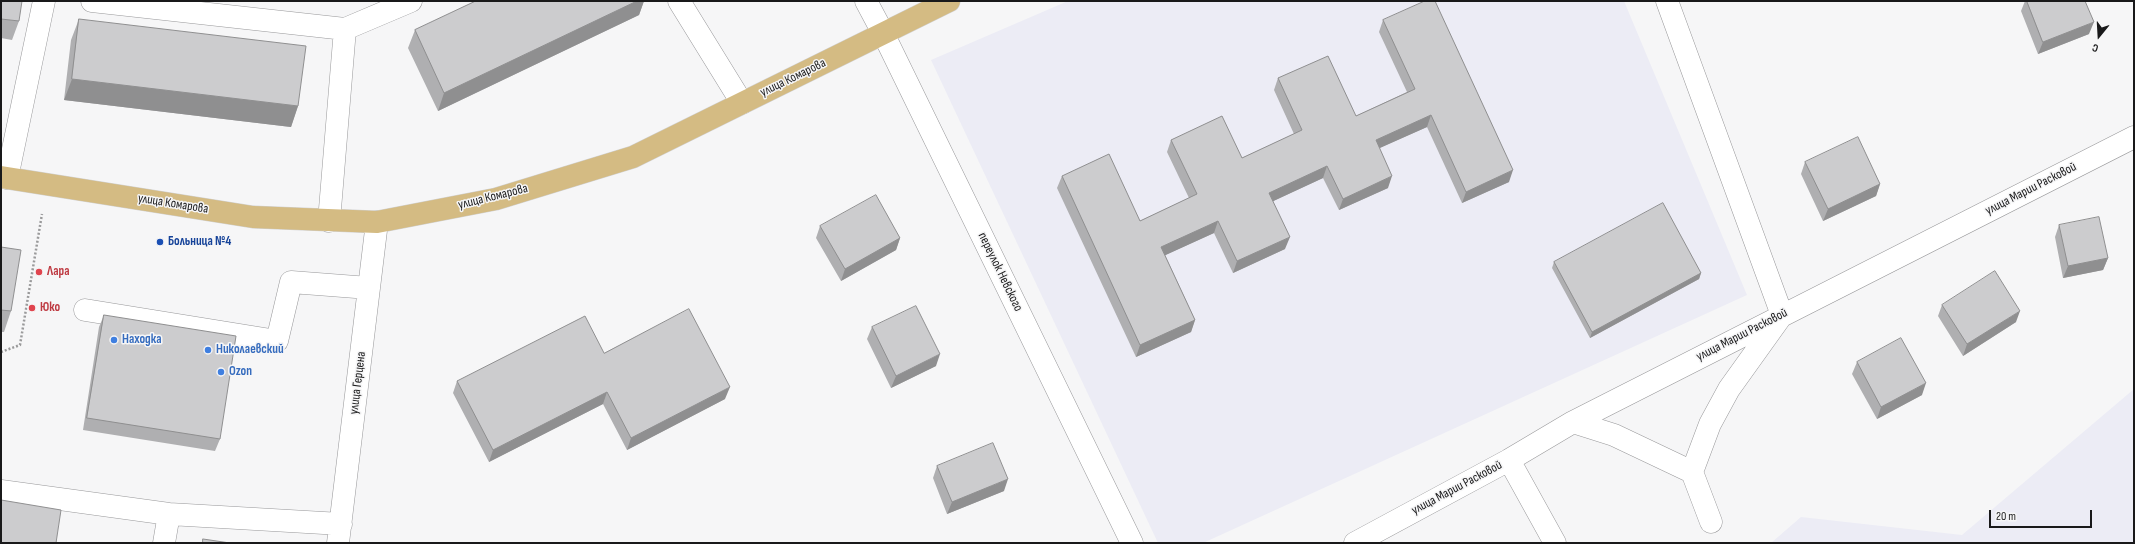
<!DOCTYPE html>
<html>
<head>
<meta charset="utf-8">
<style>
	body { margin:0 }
	#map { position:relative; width:2135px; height:544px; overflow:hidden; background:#f6f6f7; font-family:"Sofia Sans Condensed",sans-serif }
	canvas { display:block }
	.frame { position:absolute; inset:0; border:2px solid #19191a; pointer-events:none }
	.north { position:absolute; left:2079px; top:16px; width:40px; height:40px; -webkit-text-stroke:3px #f6f6f7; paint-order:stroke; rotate:198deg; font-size:11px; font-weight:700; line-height:16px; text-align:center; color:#19191a }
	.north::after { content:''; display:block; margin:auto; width:14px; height:18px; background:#19191a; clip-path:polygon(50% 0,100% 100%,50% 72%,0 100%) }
	.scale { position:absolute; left:1989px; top:510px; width:103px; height:18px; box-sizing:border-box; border:2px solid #19191a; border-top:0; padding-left:5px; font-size:12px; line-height:14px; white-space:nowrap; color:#19191a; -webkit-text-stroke:3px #f6f6f7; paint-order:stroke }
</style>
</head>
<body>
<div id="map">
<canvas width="2135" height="544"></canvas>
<div class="frame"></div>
<div class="north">С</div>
<div class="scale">20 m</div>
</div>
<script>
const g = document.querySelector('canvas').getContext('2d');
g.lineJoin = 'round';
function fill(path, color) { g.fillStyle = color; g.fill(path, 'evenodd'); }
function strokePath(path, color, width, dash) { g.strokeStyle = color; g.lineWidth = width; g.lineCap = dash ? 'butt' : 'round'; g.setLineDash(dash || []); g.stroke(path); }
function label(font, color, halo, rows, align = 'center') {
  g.font = font + ' "Sofia Sans Condensed",sans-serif'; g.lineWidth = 3; g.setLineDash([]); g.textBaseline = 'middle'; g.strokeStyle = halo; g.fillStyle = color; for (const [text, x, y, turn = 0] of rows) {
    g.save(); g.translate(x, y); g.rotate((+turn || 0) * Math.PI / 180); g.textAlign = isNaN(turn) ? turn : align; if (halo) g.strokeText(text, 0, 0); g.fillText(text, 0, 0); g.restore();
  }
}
const built = new Path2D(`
	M1068,1H1624L1747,295L1203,543H1158L931,60Z
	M2134,389V543H1771L1801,517L1962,535Z`);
const path = new Path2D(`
	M1,352L20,345L42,214`);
const minor = new Path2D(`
	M92,1L345,29L411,1
	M679,1L742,103
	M866,1L883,33L1132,543
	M1667,1L1782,315L1729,389L1710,424L1692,472L1711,522
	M7,178L44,1
	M329,221L345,29
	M85,310L277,341L291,282L369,288
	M1573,422L1614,435L1692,472
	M1509,460L1555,543
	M1,491L169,514L341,524
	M164,543L169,514
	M338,543L377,222
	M1355,543L1509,460L1573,422L2134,137`);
const major = new Path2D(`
	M1,177L253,217L377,222L496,199L633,157L949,1`);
const wall = new Path2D(`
	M1,1L19,21L12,40L1,38Z
	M476,1H644L639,15L438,111L408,48L415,30Z
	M2025,1H2085L2089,34L2038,54L2021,11Z
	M79,19L298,106L291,127L64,100L71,40Z
	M1383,20L1509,182L1462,203L1427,127L1379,148L1388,188L1339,210L1323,178L1273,201L1285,249L1233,273L1214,233L1165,255L1195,320L1191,332L1136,357L1057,188L1062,176L1140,221L1189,198L1167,152L1171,140L1242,158L1294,134L1274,90L1278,78L1356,116L1407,92L1379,32Z
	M1805,162L1880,184L1876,196L1823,221L1801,174Z
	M2059,225L2108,258L2103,270L2063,278L2055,237Z
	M820,226L900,238L896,250L841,281L816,238Z
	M1,247L11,311L4,332H1Z
	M1554,262L1701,273L1699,279L1590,338L1552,268Z
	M1942,305L2016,322L1963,356L1938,316Z
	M104,315L220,439L215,451L83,430L99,327Z
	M872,327L936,366L891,388L867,339Z
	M604,353L725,399L627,450L603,404L489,462L453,393L457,381Z
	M1857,362L1922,395L1877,419L1852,374Z
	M937,466L1004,491L947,514L933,478Z`);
const shadedWall = new Path2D(`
	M637,1H644L639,15L438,111L444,93Z
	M2094,22L2089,34L2038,54L2043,42Z
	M72,79L298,106L291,127L64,100Z
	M1431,115L1427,127L1371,152L1376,140Z
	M1327,166L1323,178L1265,205L1269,193Z
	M1513,170L1509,182L1462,203L1466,192Z
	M1392,176L1388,188L1339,210L1343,199Z
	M1880,184L1876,196L1823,221L1828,209Z
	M1218,221L1214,233L1157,259L1161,247Z
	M1290,237L1285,249L1233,273L1237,261Z
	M900,238L896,250L841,281L845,269Z
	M2108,258L2103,270L2063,278L2068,266Z
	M1701,273L1699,279L1590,338L1592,332Z
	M2020,311L2016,322L1963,356L1967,344Z
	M1195,320L1191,332L1136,357L1140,345Z
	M940,354L936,366L891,388L896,376Z
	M1926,383L1922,395L1877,419L1881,407Z
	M730,387L725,399L627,450L631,438Z
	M607,392L603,404L489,462L493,450Z
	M1008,479L1004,491L947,514L952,502Z`);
const building = new Path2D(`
	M1,1H22L19,21L1,19Z
	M476,1H637L444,93L415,30Z
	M1425,1H1435L1513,170L1466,192L1431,115L1376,140L1392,176L1343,199L1327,166L1269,193L1290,237L1237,261L1218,221L1161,247L1195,320L1140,345L1062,176L1109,154L1140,221L1197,194L1171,140L1222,116L1242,158L1302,130L1278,78L1328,56L1356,116L1415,89L1383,20Z
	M2027,1H2085L2094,22L2043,42Z
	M79,19L306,46L298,106L72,79Z
	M1858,137L1880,184L1828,209L1805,162Z
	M876,195L900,238L845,269L820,226Z
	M1663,203L1701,273L1592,332L1554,262Z
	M2099,217L2108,258L2068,266L2059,225Z
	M1,247L21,250L11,311L1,310Z
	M1995,271L2020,311L1967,344L1942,305Z
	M916,306L940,354L896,376L872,327Z
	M689,309L730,387L631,438L607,392L493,450L457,381L585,316L604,353Z
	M104,315L236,336L220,439L87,418Z
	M1901,338L1926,383L1881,407L1857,362Z
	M993,443L1008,479L952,502L937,466Z
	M1,500L61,510L56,543H1Z
	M203,539L230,543H203Z`);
const markers = [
	[160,242,4,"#1a4fb4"],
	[39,272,4,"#e0444e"],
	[32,308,4,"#e0444e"],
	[114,340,4,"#3f7fe0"],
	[208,350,4,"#3f7fe0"],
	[221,372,4,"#3f7fe0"]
];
const streetNames = [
	["улица Комарова",793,78,-26],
	["улица Марии Расковой",2031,189,-27],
	["улица Комарова",493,197,-14],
	["улица Комарова",173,204,9],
	["переулок Невского",1000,272,64],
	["улица Марии Расковой",1742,335,-27],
	["улица Герцена",358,383,-83],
	["улица Марии Расковой",1457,488,-28]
];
const transitNames = [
	["Больница №4",168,242]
];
const healthNames = [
	["Лара",47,272],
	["Юко",40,308]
];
const shopNames = [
	["Находка",122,340],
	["Николаевский",216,350],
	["Ozon",229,372]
];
fill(built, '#ececf5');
strokePath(minor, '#98989a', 23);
strokePath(major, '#d1d1d1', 23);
strokePath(path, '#9a9a9b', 2.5, [2, 2]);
strokePath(minor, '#fff', 22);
strokePath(major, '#d4bb83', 22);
fill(wall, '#afafb1');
fill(shadedWall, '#8f8f90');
fill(building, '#ccccce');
strokePath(building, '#8f8f90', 1);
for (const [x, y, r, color] of markers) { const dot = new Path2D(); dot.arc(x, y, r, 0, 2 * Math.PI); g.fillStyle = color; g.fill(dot); strokePath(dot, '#f6f6f7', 1.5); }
label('13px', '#19191a', '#f6f6f7', streetNames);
label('bold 13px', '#164399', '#f6f6f7', transitNames, 'left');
label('bold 13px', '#be3a42', '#f6f6f7', healthNames, 'left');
label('bold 13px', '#366cbe', '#f6f6f7', shopNames, 'left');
</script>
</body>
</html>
